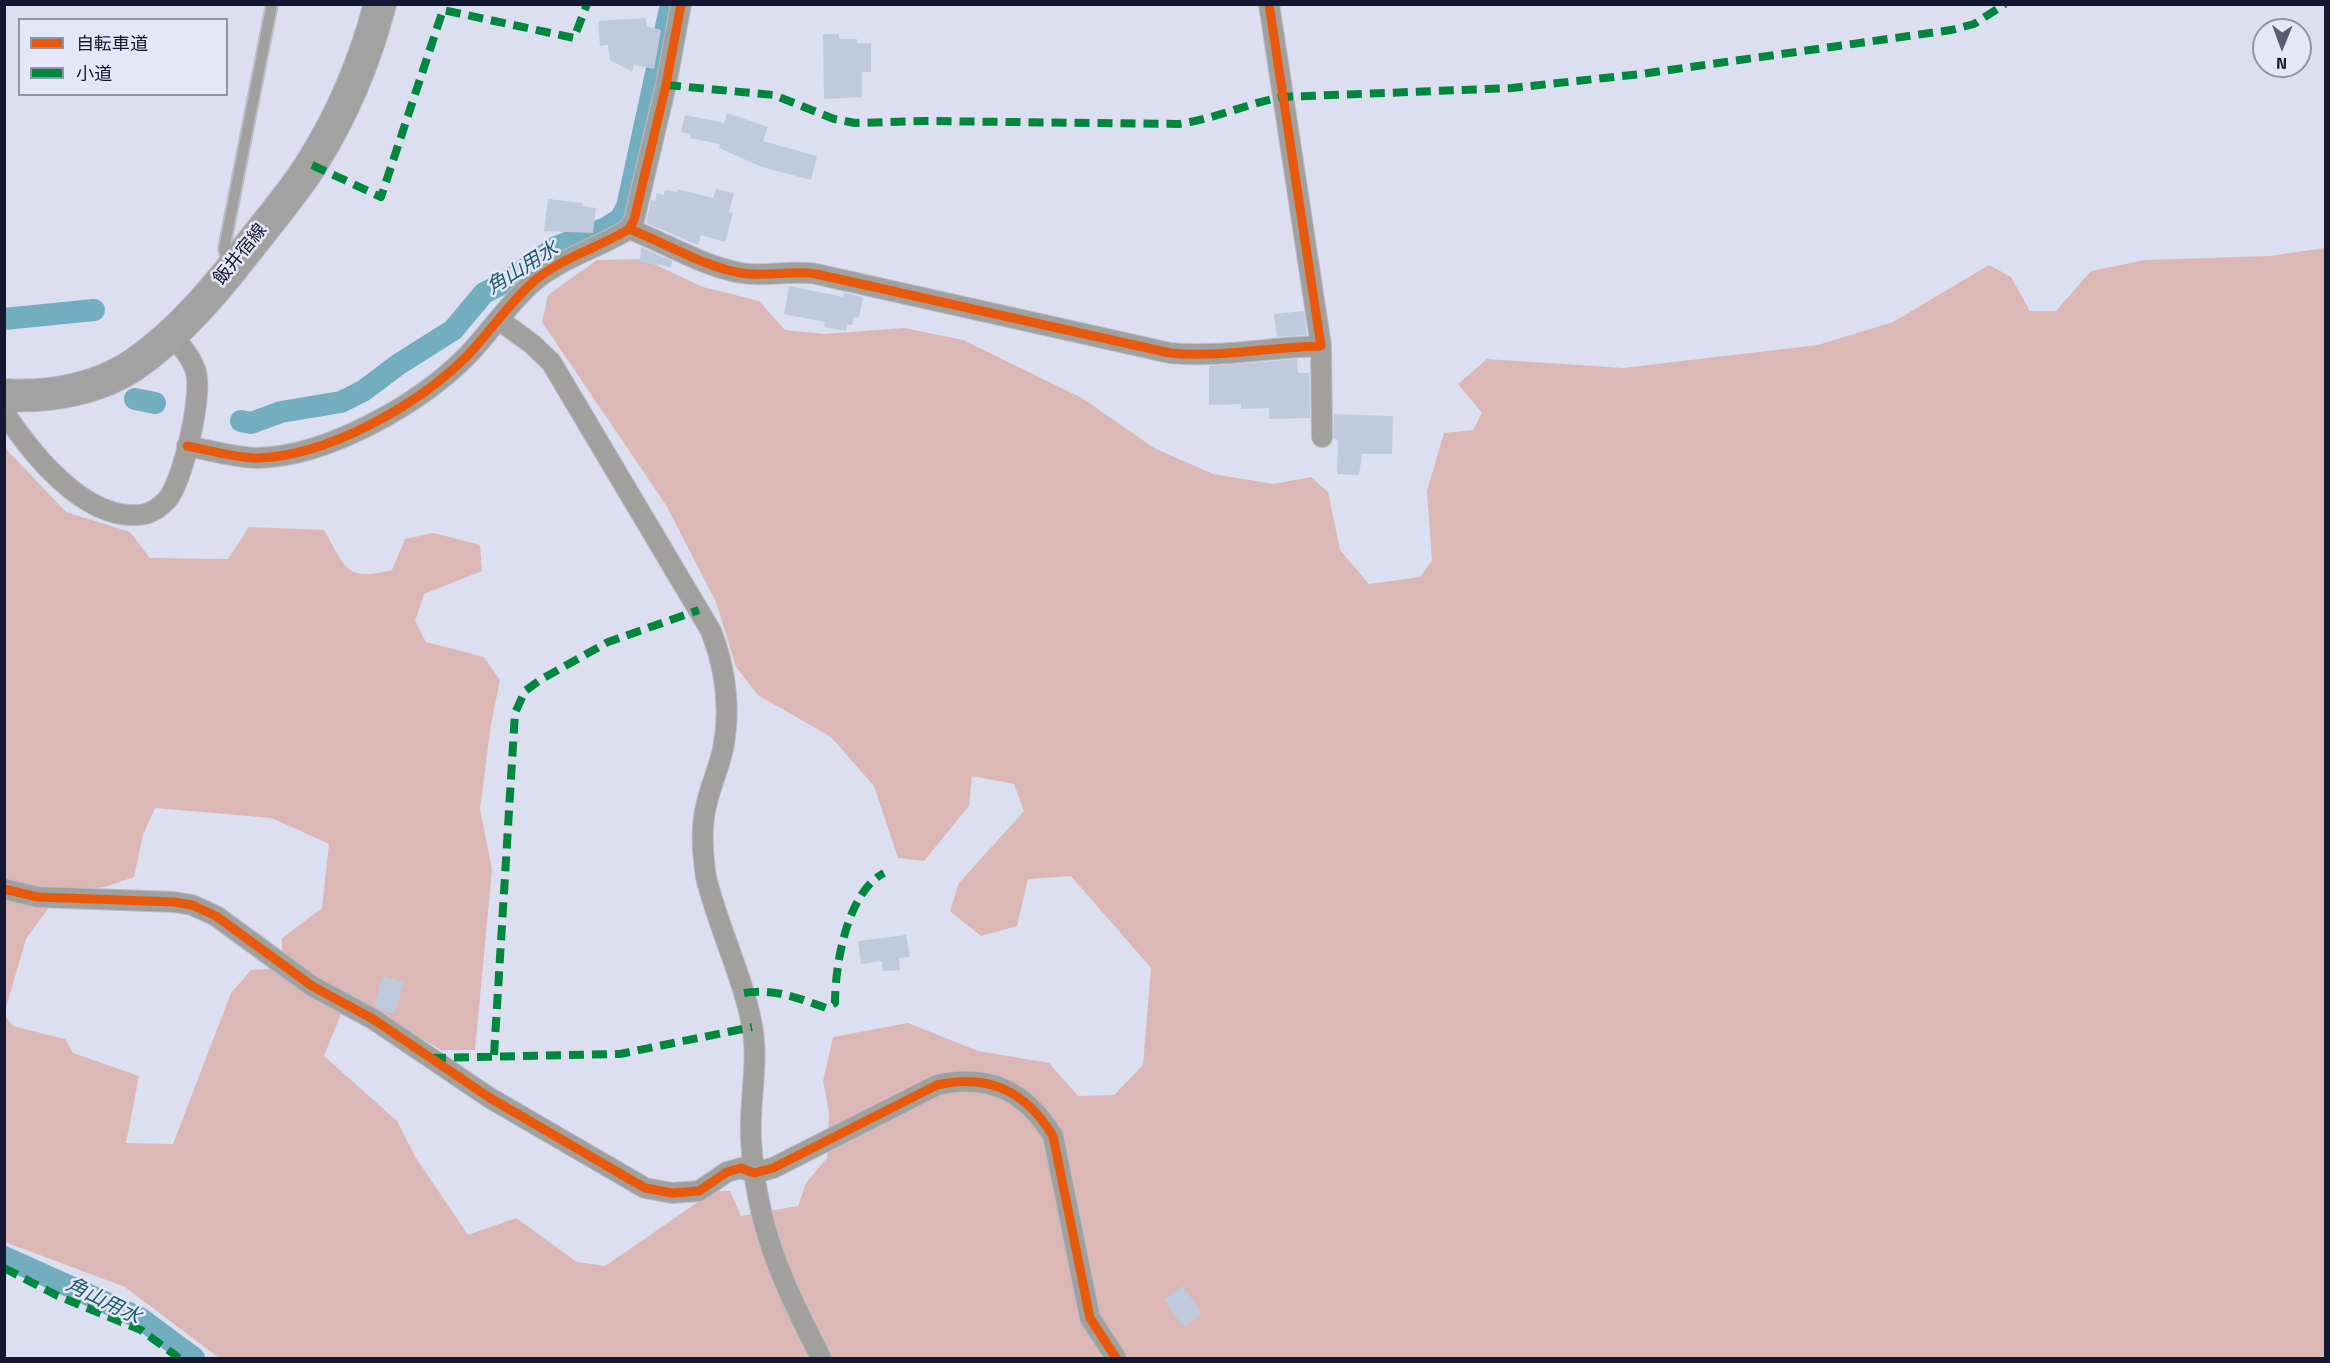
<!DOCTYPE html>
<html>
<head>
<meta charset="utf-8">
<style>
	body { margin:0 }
	#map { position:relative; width:2330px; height:1363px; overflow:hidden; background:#dbdfef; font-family:"Titillium Web","Noto Sans JP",sans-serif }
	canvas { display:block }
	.frame { position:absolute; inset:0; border:6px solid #141732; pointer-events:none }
	.legend { position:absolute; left:18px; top:18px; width:210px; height:78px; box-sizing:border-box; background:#e4e7f6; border:2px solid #9194a8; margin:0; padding:8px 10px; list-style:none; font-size:18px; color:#141732 }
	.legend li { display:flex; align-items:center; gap:12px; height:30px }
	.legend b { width:30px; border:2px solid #9194a8 }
	.north { position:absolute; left:2252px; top:18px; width:60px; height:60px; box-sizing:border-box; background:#e4e7f6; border:2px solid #9194a8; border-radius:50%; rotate:181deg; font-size:16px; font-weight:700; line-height:24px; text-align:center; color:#141732 }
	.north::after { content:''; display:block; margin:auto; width:21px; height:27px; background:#5a5d74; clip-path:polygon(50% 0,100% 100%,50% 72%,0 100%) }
</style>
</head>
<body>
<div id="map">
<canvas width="2330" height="1363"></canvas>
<div class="frame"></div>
<ul class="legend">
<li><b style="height:8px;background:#e8590c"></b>自転車道</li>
<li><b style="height:8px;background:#00873e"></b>小道</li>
</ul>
<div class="north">N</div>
</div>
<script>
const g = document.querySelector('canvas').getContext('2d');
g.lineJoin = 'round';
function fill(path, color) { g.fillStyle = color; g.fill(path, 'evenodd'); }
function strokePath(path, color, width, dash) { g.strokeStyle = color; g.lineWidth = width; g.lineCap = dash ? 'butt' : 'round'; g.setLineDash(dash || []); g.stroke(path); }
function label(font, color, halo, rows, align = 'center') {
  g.font = font + ' "Titillium Web","Noto Sans JP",sans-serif'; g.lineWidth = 5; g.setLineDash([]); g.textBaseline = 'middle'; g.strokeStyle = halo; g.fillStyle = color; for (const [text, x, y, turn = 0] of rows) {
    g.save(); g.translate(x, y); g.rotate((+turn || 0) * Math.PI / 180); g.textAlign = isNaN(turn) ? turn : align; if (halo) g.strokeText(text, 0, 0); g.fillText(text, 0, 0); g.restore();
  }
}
const forest = new Path2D(`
	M2325,248V1358H219L125,1287L5,1242V1016L13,1026L65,1039L73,1053L139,1076L126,1143L173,1144L231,993L251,970L268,969L282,955V938L322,908L329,844L272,818L155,808L143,835L134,877L105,887L60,892L26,939L5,1011V448L66,512L130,532L150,558L228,559L249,527L324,530C346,568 345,582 392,570L405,539L434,533L480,545L482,571L424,594L415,621L426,642L484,657L500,680L491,724L480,809L492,869L475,1050H441L366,1006L341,1014L324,1056L397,1121L416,1158L468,1235L516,1218L577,1262L605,1266L714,1191H730L741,1216L798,1206L806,1183L827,1158L829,1113L823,1081L833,1037L908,1023L978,1051L1049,1063L1078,1096L1114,1095L1143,1065L1151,968L1071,876L1028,879L1017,926L981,936L950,911L959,883L1024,811L1014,784L972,776L969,806L924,861L898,858L874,786L831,737L758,695L736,667L716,602L666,505L542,322L548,295L597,260L643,259L703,287L759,301L785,330L824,334L904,328L963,340L1082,398L1154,448L1213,474L1274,484L1311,477L1328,492L1340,550L1369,584L1420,577L1432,561L1427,491L1444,433L1473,430L1482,413L1458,384L1487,359L1623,368L1818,345L1893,322L1989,265L2011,277L2030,311H2056L2091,271L2145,260L2269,256Z`);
const canal = new Path2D(`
	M4,319L94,310
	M135,399L155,403
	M241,421L251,423L281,412L341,402L363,391L399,364L453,330L484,293L508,281L556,247L606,228L620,219L627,207L671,4
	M4,1257L140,1318L194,1358`);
const building = new Path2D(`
	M646,18L647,26L661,30L654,69L634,65L632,72L610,60L608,45L600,46L598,21Z
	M823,34H839V39H857V43H871V72H862V97L824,99Z
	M727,113L768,127L763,141L817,156L811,180L762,167L719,148L720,144L690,138V134L681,132L685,115L724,123Z
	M677,189L713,198L716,189L734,193L729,212L733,213L725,242L701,235L698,245L646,223L651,200L655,201L657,193L664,195L665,190L677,192Z
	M548,199L582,203V206L596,208L593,233L544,231Z
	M641,247L672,261L671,267L640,262Z
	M789,286L843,297L844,293L863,297L859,318L854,317L852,325L847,324L846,331L824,327L825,322L784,314Z
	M1304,311L1307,335L1277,337L1274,314Z
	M1297,359L1298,373H1309L1310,418L1269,419V408L1241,409V404L1209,405V366Z
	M1334,414L1393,416L1392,454H1362L1359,475L1337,474L1338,440L1333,439Z
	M906,935L910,957L899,958L900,970L883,971L882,961L861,964L858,941Z
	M383,976L404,982L394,1015L374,1006Z
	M1183,1286L1202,1314L1183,1327L1164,1299Z`);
const lane = new Path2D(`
	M228,263L224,249L272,4`);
const street = new Path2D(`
	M681,4L666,85L634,220L629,229C666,243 702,266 741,273C766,277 791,270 816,274L1170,353C1220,358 1271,347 1321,346L1269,4
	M499,320L532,344L551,362L711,631C726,670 731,708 723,749C718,772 707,793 704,817C701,837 703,857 706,877C718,927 742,974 752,1025C759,1062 749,1102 751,1139C756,1228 782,1281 821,1358
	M1321,346L1322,437
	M4,412C31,453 82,517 135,515C139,515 144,515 148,513C154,511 162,505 167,500C183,482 204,391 195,369C190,355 181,346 172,336
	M187,446C209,450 235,458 258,458C328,456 418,405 467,356C490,332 509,303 533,282C561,258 598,248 629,229
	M4,889L38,897L174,902L192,905L216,916L312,986L373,1019L490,1098L645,1188L672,1193L699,1191L727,1172L741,1168L754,1173L773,1168L937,1085C990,1073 1026,1092 1053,1136L1090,1318L1116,1358`);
const primary = new Path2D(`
	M4,395C48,398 99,389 135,364C181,332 218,287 252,243C272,217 295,191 312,163C343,114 365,61 380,4`);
const quiet = new Path2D(`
	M666,85L774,95L834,119L855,123L926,121L1179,124C1214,119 1246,104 1282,97L1512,88L1641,74L1951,30L1974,24L2005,4
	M312,165L381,197L443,10L574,38L587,4
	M744,993C774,988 798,998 826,1008L835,1003C835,965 847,892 884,873
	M494,1055L515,713L525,691L540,680L608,642L699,610
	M431,1058L620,1054L752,1027
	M4,1268L58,1296L141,1330L179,1358`);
const cycleway = new Path2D(`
	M681,4L666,85L634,220L629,229C666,243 702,266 741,273C766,277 791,270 816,274L1170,353C1220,358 1271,347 1321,346L1269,4
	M187,446C209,450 235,458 258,458C328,456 418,405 467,356C490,332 509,303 533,282C561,258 598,248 629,229
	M4,889L38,897L174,902L192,905L216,916L312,986L373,1019L490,1098L645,1188L672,1193L699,1191L727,1172L741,1168L754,1173L773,1168L937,1085C990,1073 1026,1092 1053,1136L1090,1318L1116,1358`);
const streetNames = [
	["飯井宿線",241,255,-51]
];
const waterNames = [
	["角山用水",523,269,-32],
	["角山用水",103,1302,26]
];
fill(forest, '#dbb8b5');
strokePath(canal, '#73adc0', 22);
fill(building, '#c0cadd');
strokePath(lane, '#b9bccb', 14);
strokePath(street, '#b9bccb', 22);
strokePath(primary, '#b9bccb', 34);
strokePath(lane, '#a1a09c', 10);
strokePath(street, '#a1a09c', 20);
strokePath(primary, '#a2a3a0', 32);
strokePath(quiet, '#00873e', 8, [15, 8]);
strokePath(cycleway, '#e8590c', 9);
label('18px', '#141732', '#e4e7f6', streetNames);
label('italic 20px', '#1a5c6b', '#e4e7f6', waterNames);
</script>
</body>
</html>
